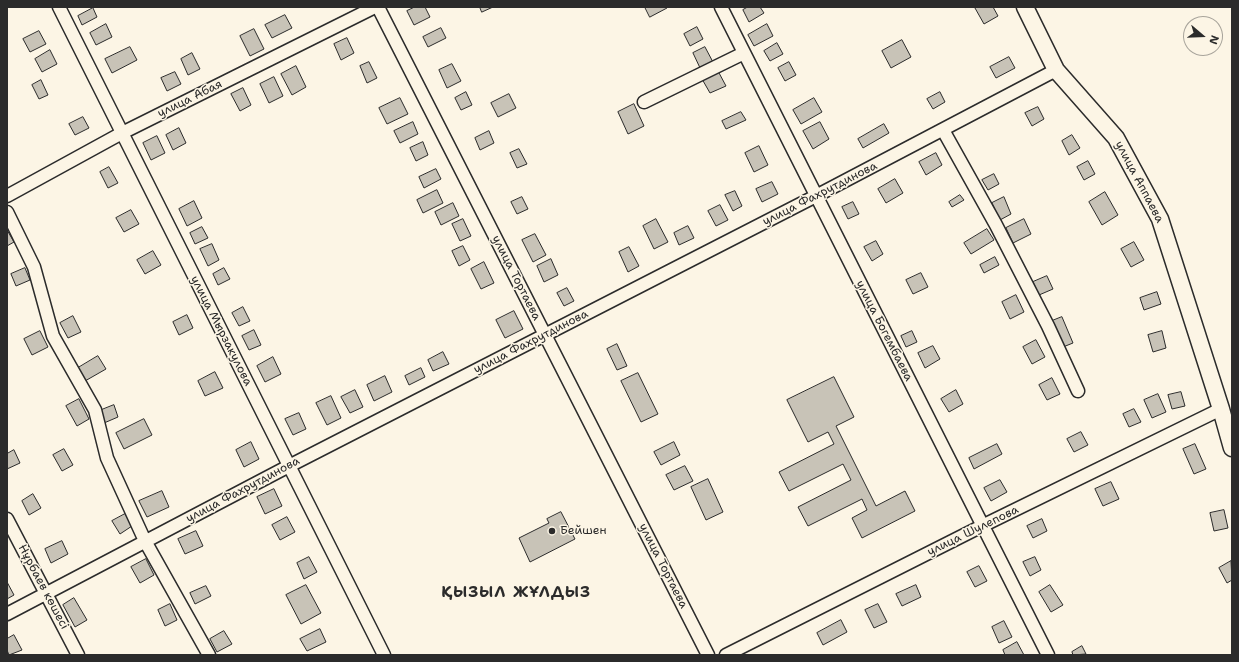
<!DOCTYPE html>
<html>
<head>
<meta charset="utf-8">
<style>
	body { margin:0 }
	#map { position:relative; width:1239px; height:662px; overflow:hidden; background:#fcf5e5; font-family:"Shantell Sans",sans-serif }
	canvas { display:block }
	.frame { position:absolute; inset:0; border:8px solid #2b2b2b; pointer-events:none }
	.north { position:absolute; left:1183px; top:16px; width:40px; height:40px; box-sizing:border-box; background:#fcf5e5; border:1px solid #a8a49b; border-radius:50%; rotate:109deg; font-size:11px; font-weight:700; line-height:16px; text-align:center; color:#2b2b2b }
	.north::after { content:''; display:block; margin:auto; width:14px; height:18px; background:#2b2b2b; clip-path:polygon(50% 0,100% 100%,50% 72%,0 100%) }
</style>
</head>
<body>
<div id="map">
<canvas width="1239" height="662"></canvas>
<div class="frame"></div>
<div class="north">N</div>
</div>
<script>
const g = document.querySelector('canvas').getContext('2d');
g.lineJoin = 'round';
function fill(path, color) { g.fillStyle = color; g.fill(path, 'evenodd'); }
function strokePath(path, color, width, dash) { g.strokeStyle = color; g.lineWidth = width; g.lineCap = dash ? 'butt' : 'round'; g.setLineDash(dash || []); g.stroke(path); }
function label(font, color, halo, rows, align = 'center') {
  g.font = font + ' "Shantell Sans",sans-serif'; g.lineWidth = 3; g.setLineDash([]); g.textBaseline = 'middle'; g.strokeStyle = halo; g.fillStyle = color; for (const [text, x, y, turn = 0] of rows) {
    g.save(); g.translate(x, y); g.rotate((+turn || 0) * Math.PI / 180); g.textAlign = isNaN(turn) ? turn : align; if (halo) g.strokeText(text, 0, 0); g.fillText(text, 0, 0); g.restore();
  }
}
const building = new Path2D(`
	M415,7H425L430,17L414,25L407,11Z
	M480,7H493L482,12Z
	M645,7H666L667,8L650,17Z
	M748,7H760L764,13L749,22L743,10Z
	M977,7H993L998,16L984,24L975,8Z
	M93,8L97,17L82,25L78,16Z
	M285,15L292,28L272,38L265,25Z
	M106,24L112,37L96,45L90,33Z
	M767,24L773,36L754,46L748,35Z
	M697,27L703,39L690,46L684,34Z
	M441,28L446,38L428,47L423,37Z
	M254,29L264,49L250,56L240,36Z
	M39,31L46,44L30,52L23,39Z
	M347,38L354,53L341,60L334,44Z
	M902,40L911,57L891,68L882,51Z
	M777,43L783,54L770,61L764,51Z
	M130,47L137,60L112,73L105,59Z
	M705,47L714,64L701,70L693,53Z
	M50,50L57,64L42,72L35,59Z
	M192,53L200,69L188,75L181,59Z
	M1009,57L1015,68L996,78L990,67Z
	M369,62L377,78L367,83L360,66Z
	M789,62L796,75L785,81L778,68Z
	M452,64L461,81L447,88L439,70Z
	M296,66L306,87L292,95L281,74Z
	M718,71L726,86L710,93L702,79Z
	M175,72L181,84L167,91L161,78Z
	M274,77L283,96L269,103L260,84Z
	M41,80L48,95L39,99L32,85Z
	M243,88L251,105L240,111L231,94Z
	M466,92L472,105L461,110L455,98Z
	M940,92L945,102L933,109L927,99Z
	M509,94L516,108L498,117L491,103Z
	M400,98L408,114L387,124L379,108Z
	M814,98L822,112L801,124L793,110Z
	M634,104L644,126L628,134L618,112Z
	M1038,107L1044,119L1032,126L1025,113Z
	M741,112L746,120L726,129L722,121Z
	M83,117L89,128L75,135L69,124Z
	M413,122L418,134L400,143L394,131Z
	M820,122L829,139L813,149L803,131Z
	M884,124L889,133L863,148L858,139Z
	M179,128L186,143L173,150L166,135Z
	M489,131L494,143L480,150L475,138Z
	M1072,135L1080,148L1069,155L1062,141Z
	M157,136L165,153L151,160L143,143Z
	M423,142L428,155L416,161L410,148Z
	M759,146L768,165L754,172L745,153Z
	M519,149L527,164L517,168L510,153Z
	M936,153L942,165L926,175L919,162Z
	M1088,161L1095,174L1084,180L1077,167Z
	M109,167L118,183L108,188L100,172Z
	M436,169L441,179L424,188L419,177Z
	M994,174L999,184L988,190L982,180Z
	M895,179L903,193L886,203L878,189Z
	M772,182L778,194L762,202L756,189Z
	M437,190L443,203L423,213L417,200Z
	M735,191L742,206L733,211L725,195Z
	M1105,192L1118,215L1102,225L1089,202Z
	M960,195L964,200L952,207L949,202Z
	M522,197L528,209L517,214L511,202Z
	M1004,197L1011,214L1000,220L992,203Z
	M194,201L202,218L187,226L179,209Z
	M853,202L859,214L848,219L842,207Z
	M453,203L459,216L441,225L435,212Z
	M720,205L728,220L716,226L708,211Z
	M131,210L139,224L124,232L116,218Z
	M463,219L471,236L460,241L452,224Z
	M656,219L668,242L654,249L643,226Z
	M1024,219L1031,234L1013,243L1006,228Z
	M688,226L694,238L679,245L674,233Z
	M202,227L208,238L195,244L190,233Z
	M987,229L994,240L971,254L964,243Z
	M7,230L14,242L7,246Z
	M535,234L546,255L533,262L522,240Z
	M876,241L883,254L872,261L864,247Z
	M1134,242L1144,260L1131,267L1121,249Z
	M212,244L219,260L208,266L200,249Z
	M463,246L470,260L459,266L452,251Z
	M629,247L639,266L628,272L619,252Z
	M153,251L161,265L145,274L137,260Z
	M995,257L999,265L984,273L980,265Z
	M551,259L558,275L544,282L537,266Z
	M484,262L494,283L481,289L471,269Z
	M25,268L30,280L16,286L11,274Z
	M224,268L230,279L218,285L213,274Z
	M921,273L928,287L913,294L906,280Z
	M1047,276L1053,289L1039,295L1033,282Z
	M567,288L574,301L564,306L557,293Z
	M1157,292L1161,304L1144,310L1140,298Z
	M1016,295L1024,312L1010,319L1002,302Z
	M243,307L250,321L239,326L232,313Z
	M514,311L523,329L505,338L496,320Z
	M187,315L193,328L179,335L173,322Z
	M73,316L81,332L68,338L60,323Z
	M1062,317L1073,343L1063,347L1052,321Z
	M254,330L261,345L249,350L242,336Z
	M40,331L48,347L32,355L24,339Z
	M912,331L917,342L906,347L901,336Z
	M1162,331L1166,348L1153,352L1148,335Z
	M1036,340L1045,357L1032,364L1023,347Z
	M617,344L627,366L617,370L607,349Z
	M933,346L940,359L925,368L918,353Z
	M443,352L449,364L433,371L428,360Z
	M98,356L106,369L85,381L78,368Z
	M273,357L281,374L265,382L257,366Z
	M421,368L425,377L409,385L405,376Z
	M215,372L223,388L205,396L198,381Z
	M638,373L658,414L641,422L621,381Z
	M385,376L392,392L374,401L367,385Z
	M834,377L854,417L836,426L876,506L905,491L915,511L862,538L852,518L867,510L862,499L808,526L798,507L851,480L843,464L789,491L779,472L834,444L828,432L808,442L787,400Z
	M1052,378L1060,394L1047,400L1039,385Z
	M355,390L363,407L350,413L341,397Z
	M956,390L963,404L949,412L941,399Z
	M1181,392L1185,406L1172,409L1168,395Z
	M1158,394L1166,412L1152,418L1144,400Z
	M331,396L341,418L327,425L316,403Z
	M79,399L89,419L77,426L66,406Z
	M114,405L118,417L104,423L99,411Z
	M1134,409L1141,422L1129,427L1123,414Z
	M299,413L306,429L293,435L285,419Z
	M144,419L152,435L124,449L116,433Z
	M1081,432L1088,445L1074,452L1067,439Z
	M251,442L259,459L244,467L236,450Z
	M674,442L680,455L661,465L654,452Z
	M997,444L1002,454L974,469L969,458Z
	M1195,444L1206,469L1194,474L1183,449Z
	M64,449L73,465L62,471L53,455Z
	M14,450L20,463L7,469V454Z
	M685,466L693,481L674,490L666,475Z
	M708,479L723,512L706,520L691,487Z
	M1000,480L1007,492L991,501L984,488Z
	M1111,482L1119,499L1103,506L1095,489Z
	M274,489L282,506L265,514L257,497Z
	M162,491L169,507L147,517L139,501Z
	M33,494L41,508L29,515L22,501Z
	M1224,510L1228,528L1214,531L1210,513Z
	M561,512L575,539L530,562L519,538L549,523L547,519Z
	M125,514L132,526L120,534L112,521Z
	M287,517L295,532L280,540L272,525Z
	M1042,519L1047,531L1033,538L1027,526Z
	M196,531L203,546L185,554L178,539Z
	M62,541L68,554L51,563L45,549Z
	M309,557L317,572L304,579L297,563Z
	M1035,557L1041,570L1030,576L1023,562Z
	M146,559L154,575L140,583L131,567Z
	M1231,561L1232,580L1227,583L1219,568Z
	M979,566L987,581L975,587L967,572Z
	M7,582L14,595L7,599Z
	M306,585L321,613L301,624L286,595Z
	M916,585L921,597L902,606L896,594Z
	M1050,585L1063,605L1051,612L1039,592Z
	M206,586L211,596L195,604L190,593Z
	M74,598L87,620L75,627L63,605Z
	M170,604L177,620L165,626L158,610Z
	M878,604L887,622L874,628L865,610Z
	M841,620L847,632L823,645L817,633Z
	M1004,621L1012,637L999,643L992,627Z
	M320,629L326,642L307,651L300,639Z
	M224,631L232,644L217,652L210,639Z
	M14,635L22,650L9,655L7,650V639Z
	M1017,642L1024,655H1005L1003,650Z
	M1082,646L1086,654L1073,655L1072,652Z`);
const minor = new Path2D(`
	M59,7L384,655
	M378,7L708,655
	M721,7L1048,655
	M644,102L744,53
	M943,130L996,225L1048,326L1078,391
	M7,196L122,133L375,7
	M7,212L34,267L53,336L95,410L107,458L145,541L209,655
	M7,519L78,655
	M7,614L289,466L816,196L1056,70
	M726,655L982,526L1221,409`);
const major = new Path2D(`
	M1025,7L1056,70L1116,138L1160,219L1221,409L1232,448`);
const markers = [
	[552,531,4,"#2b2b2b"]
];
const streetNames = [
	["улица Абая",190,99,-26],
	["улица Аппаева",1139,182,62],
	["улица Фахрутдинова",820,194,-27],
	["улица Тортаева",516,278,63],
	["улица Мырзакулова",221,331,63],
	["улица Богембаева",884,331,63],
	["улица Фахрутдинова",531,342,-27],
	["улица Фахрутдинова",243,490,-28],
	["улица Шулепова",973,531,-26],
	["улица Тортаева",663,566,63],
	["Нұрбаев көшесі",43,587,62]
];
const poiNames = [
	["Бейшен",560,531]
];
const districtNames = [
	["ҚЫЗЫЛ ЖҰЛДЫЗ",516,593]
];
fill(building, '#c8c3b7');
strokePath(building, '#2b2b2b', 1);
strokePath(minor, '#2b2b2b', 15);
strokePath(major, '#2b2b2b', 19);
strokePath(minor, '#fcf5e5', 12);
strokePath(major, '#fcf5e5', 16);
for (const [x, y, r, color] of markers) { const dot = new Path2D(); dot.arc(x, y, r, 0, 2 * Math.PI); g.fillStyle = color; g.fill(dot); strokePath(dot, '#fcf5e5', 1.5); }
label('12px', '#2b2b2b', '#fcf5e5', streetNames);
label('12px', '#2b2b2b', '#fcf5e5', poiNames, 'left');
g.letterSpacing = '1px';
label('bold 16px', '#2b2b2b', '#fcf5e5', districtNames);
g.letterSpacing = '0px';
</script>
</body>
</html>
